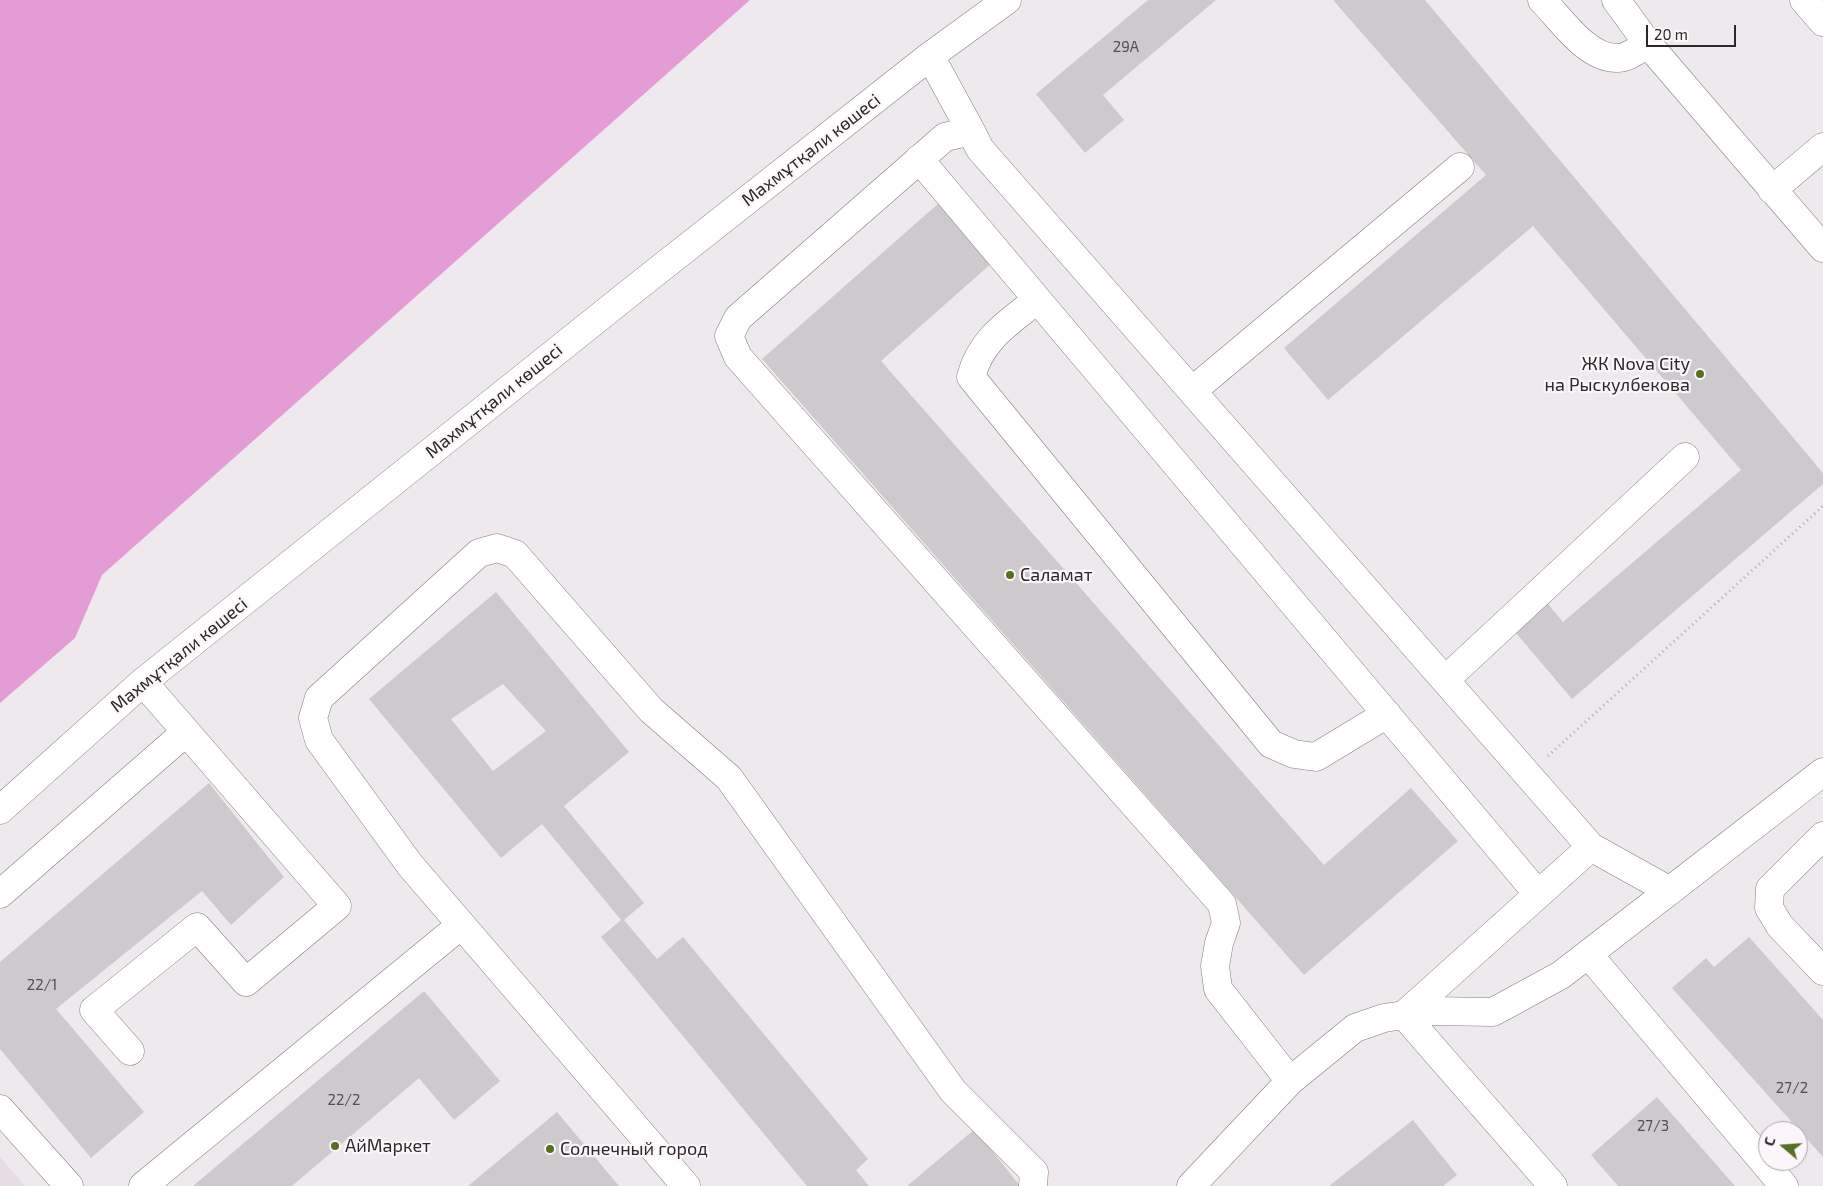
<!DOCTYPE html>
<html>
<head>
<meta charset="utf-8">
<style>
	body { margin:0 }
	#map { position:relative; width:1823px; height:1186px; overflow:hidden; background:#eee9ed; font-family:"Exo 2",sans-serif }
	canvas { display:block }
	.north { position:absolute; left:1758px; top:1121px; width:50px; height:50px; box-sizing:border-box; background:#fcf6fa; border:1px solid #a8a4a6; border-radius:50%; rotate:288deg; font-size:14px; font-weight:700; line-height:20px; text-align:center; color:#2a2829 }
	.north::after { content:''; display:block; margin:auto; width:18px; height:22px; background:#576f20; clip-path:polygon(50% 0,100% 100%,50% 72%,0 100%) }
	.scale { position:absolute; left:1646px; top:25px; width:90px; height:22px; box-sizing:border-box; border:2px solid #2a2829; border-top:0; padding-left:6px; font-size:15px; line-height:18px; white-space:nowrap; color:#2a2829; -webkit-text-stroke:4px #fcf6fa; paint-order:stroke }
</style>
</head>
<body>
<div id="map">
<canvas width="1823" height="1186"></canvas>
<div class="north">С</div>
<div class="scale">20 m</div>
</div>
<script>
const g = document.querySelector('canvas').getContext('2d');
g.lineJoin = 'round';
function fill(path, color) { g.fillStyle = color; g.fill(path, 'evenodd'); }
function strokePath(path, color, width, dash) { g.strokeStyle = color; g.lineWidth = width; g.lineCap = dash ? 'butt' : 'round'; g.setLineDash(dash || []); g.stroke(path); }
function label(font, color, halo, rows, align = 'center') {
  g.font = font + ' "Exo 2",sans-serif'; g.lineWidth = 4.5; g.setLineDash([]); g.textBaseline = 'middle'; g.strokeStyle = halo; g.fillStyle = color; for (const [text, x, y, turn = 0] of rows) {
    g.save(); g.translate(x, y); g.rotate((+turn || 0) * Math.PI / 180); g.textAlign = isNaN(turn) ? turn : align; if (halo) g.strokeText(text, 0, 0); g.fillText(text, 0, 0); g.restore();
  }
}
const built = new Path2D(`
	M0,1157L25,1186H0Z`);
const forest = new Path2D(`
	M0,0H750L102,575L75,638L0,703Z`);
const building = new Path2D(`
	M1148,0H1216L1103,95L1124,120L1085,153L1036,94Z
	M1333,0H1425L1823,473V484L1572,699L1510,626L1543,598L1563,622L1741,470L1533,226L1328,400L1284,348L1486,175Z
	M940,202L993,262L881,361L1324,865L1411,788L1458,841L1304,975L762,359Z
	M496,592L629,752L564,806L644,903L624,920L657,959L683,937L868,1159L856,1170L869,1186H807L601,937L621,920L542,824L501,858L369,699ZM503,684L546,731L493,771L451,719Z
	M209,783L284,877L231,925L202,891L56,1009L144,1112L91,1158L0,1049V962Z
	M1749,937L1823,1020V1157L1672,988L1706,958L1714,967Z
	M424,991L500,1081L454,1120L419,1078L292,1186H193Z
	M1657,1097L1735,1186H1618L1591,1155Z
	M557,1112L619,1186H468Z
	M1413,1120L1457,1175L1443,1186H1329Z
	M975,1129L1020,1186H907Z`);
const path = new Path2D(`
	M1548,756L1823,506`);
const minor = new Path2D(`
	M1542,0C1562,20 1586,58 1617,58C1628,58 1639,49 1648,44
	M1616,0L1648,44L1823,248
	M1804,0L1823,22
	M930,56L1007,0
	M919,159L1538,894
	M1772,190L1823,147
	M1037,300C1008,323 981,339 971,377L1271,744L1294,754L1316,757L1387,714
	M1192,391L1460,167
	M1445,680L1685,457
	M0,810L143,682L642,283L930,56L971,131
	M1823,836L1770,889L1769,908L1780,926L1823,971
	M1591,847L1670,891
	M0,894L186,732
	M1588,954L1784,1186
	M130,1051L94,1010L197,927L246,982L337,906L143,682
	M1290,1081L1218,989L1215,966L1219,943L1226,923L1222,904L738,357L729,336L738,318L945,137L971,131L980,149L1591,847L1404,1015L1553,1186
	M0,1109L69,1186
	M143,1186L461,925
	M686,1186L410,865L319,740L313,718L319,698L479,553L497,548L515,554L651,710L729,778L953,1091L1034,1172L1033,1186
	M1191,1186L1290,1081L1355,1028L1384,1018L1431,1011L1493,1012L1561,975L1823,772`);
const markers = [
	[1700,374,5,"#576f20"],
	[1010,575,5,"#576f20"],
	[335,1146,5,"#576f20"],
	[550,1149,5,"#576f20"]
];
const numberNames = [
	["29А",1126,47],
	["22/1",42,985],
	["27/2",1792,1088],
	["22/2",344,1100],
	["27/3",1653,1126]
];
const streetNames = [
	["Махмұтқали көшесі",811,150,-38],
	["Махмұтқали көшесі",494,401,-39],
	["Махмұтқали көшесі",179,655,-39]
];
const poiNames = [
	["ЖК Nova City",1690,364,"right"],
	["на Рыскулбекова",1690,385,"right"],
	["Саламат",1020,575],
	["АйМаркет",345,1146],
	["Солнечный город",560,1149]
];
fill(built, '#e8dce4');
fill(forest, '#e49cd4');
fill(building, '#cec9cd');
strokePath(minor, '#817d80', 29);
strokePath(path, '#ada9ac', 3, [1, 4]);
strokePath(minor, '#fff', 28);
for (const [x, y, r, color] of markers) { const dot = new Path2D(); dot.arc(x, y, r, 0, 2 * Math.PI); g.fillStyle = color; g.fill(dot); strokePath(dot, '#fcf6fa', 2); }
label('15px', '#535052', null, numberNames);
label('18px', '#2a2829', '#fcf6fa', streetNames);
label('18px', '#2a2829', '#fcf6fa', poiNames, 'left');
</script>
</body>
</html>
